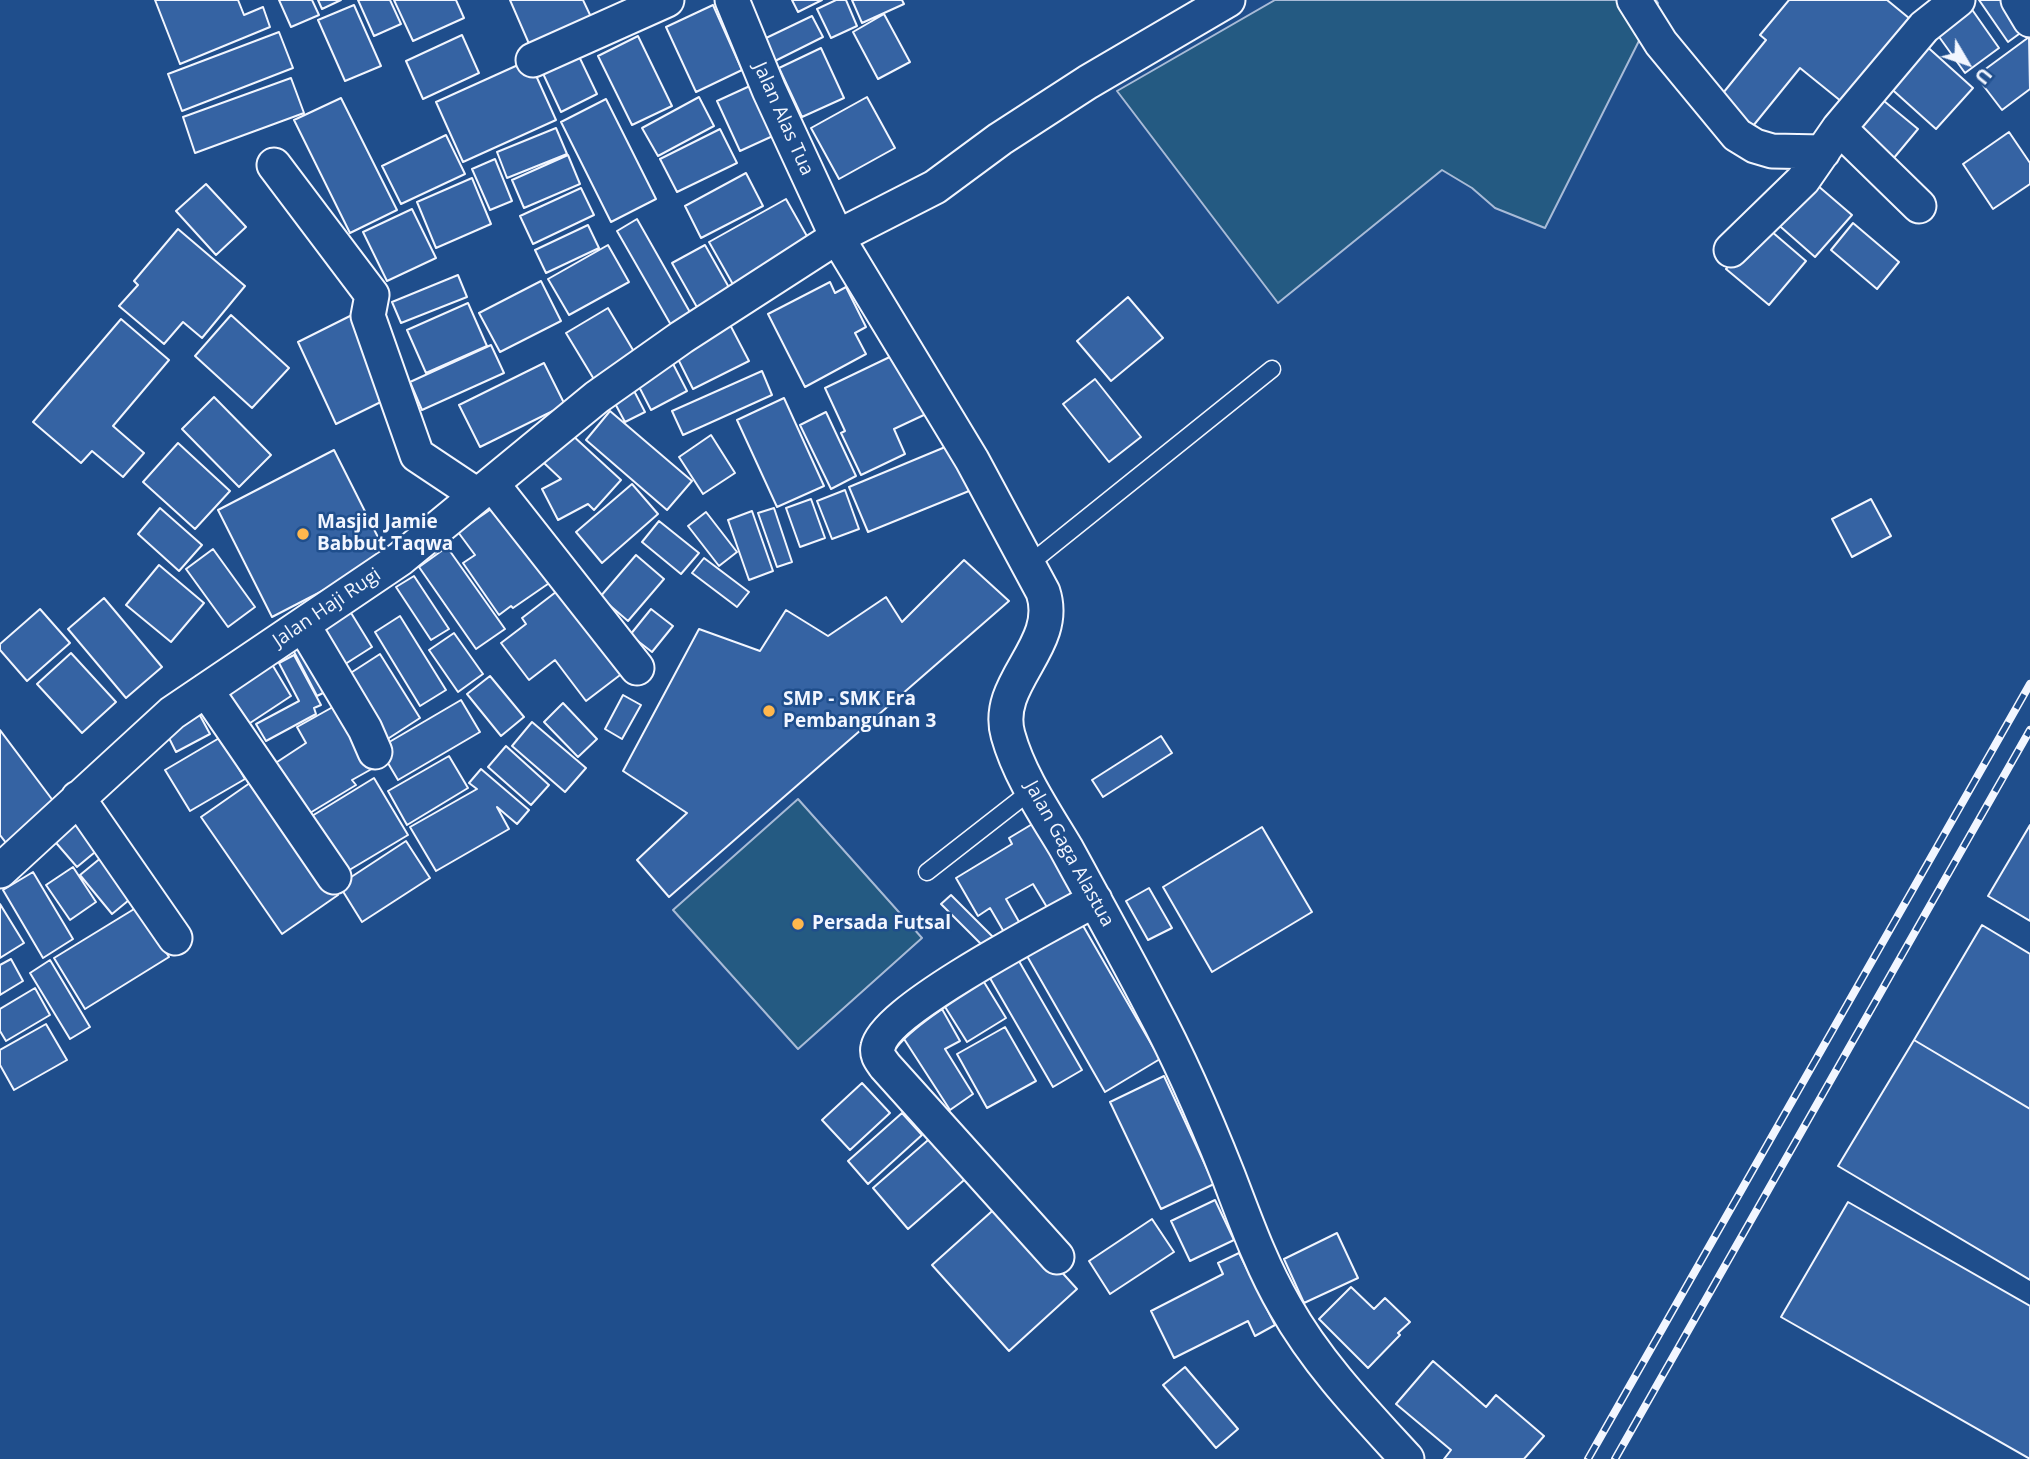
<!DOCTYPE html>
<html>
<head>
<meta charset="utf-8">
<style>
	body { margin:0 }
	#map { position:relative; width:2030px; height:1459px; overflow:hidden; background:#1f4e8c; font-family:"Open Sans",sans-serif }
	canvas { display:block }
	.north { position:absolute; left:1932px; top:28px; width:70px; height:70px; -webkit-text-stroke:5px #1f4e8c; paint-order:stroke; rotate:129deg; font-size:19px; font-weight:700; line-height:28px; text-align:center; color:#f2f6ff }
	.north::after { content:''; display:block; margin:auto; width:24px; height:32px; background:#f2f6ff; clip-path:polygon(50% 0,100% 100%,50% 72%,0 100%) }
</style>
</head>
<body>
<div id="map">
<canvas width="2030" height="1459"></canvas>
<div class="north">U</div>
</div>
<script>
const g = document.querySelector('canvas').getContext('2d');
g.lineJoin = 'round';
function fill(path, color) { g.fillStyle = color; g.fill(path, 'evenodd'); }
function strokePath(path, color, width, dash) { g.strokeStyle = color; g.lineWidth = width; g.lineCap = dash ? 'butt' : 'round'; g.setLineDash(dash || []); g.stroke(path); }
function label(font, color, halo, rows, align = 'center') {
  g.font = font + ' "Open Sans",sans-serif'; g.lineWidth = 5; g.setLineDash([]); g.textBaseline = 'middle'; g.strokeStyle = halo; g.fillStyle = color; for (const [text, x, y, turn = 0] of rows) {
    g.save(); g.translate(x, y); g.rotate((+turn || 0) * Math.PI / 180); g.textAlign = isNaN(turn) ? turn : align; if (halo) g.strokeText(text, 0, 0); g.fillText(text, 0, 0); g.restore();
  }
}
const green = new Path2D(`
	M1275,0H1656L1658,3L1545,228L1495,208L1472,188L1442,170L1278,303L1117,91Z
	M798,799L922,938L798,1049L673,910Z`);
const building = new Path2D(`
	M155,0H238L244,15L263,7L270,27L180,64Z
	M279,0H312L319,15L291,27Z
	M318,0H341L322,9Z
	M358,0H390L401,24L374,36Z
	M394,0H456L464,18L413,41Z
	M510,0H583L592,19L530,46Z
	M792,0H822L798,12Z
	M836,0H846L857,26L831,38L817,9Z
	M852,0H902L904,4L862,23Z
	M1789,0H1887L1915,23L1847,106L1800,68L1753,126L1719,98L1766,40L1760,35Z
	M1979,0H2013L2030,26L2008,42Z
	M1966,1L1999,48L1965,73L1932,27Z
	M354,5L381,66L345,81L318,20Z
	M713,5L742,70L696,92L666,27Z
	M884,14L910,62L878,79L853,32Z
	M812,16L823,37L775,61L764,39Z
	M279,32L293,68L182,111L168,74Z
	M462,35L479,73L423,99L406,61Z
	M638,36L672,106L632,125L598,56Z
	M2029,37L2030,89L2002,110L1976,76Z
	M1923,43L1973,88L1936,129L1886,84Z
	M575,48L597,94L561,112L539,65Z
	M821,48L844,98L802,117L779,68Z
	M529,60L556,120L463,162L436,102Z
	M291,78L304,113L195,153L183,117Z
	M752,85L775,135L740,151L717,101Z
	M1878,96L1918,129L1893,159L1853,126Z
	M699,97L714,126L658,156L642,128Z
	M867,97L895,148L839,179L811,128Z
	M341,98L397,210L350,233L294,120Z
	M606,99L656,199L611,222L561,122Z
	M556,128L567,154L507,178L497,152Z
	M720,129L737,163L677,192L660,159Z
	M2009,132L2030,163V184L1993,209L1963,164Z
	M446,135L465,174L401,204L382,166Z
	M568,155L580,184L524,208L512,180Z
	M495,159L512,201L490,210L472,169Z
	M746,173L763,206L701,238L685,206Z
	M472,178L491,224L436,248L417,202Z
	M1810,179L1852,215L1815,257L1774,221Z
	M206,184L246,227L216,255L176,211Z
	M581,188L594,215L533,244L520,216Z
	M786,199L812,245L735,288L709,242Z
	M412,209L436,258L387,281L363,232Z
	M637,219L691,314L671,325L617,231Z
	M1853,223L1899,262L1877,289L1831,250Z
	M588,225L599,248L546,273L535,250Z
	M1764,225L1806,261L1769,305L1726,269Z
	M178,229L245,286L202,338L183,322L164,344L119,306L138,285L134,281Z
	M608,245L629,282L569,315L548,279Z
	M705,245L731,291L698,309L672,263Z
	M458,275L467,297L401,323L392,302Z
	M541,281L561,321L500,352L479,313Z
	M830,282L835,293L846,287L866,327L855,333L866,354L805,387L768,314Z
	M1128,297L1163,338L1111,381L1077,341Z
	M468,303L487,346L426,373L407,330Z
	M608,308L636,355L595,381L566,333Z
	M354,314L393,396L336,424L298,342Z
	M231,315L289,368L252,408L195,356Z
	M121,319L169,360L113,426L144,453L123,477L92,451L81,463L33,422Z
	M727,319L749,361L693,389L672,347Z
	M491,345L504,373L422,410L410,382Z
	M898,353L926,414L894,429L905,454L861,475L841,433L845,431L825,388Z
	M670,358L687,391L651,410L634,377Z
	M544,363L565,405L480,447L459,405Z
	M762,371L772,395L683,435L672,411Z
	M1095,379L1141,437L1109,462L1063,404Z
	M631,385L645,412L625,422L611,396Z
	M214,397L271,455L239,487L182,429Z
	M784,398L824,486L777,507L737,420Z
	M610,411L692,481L667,510L586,440Z
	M826,412L856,476L831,489L800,425Z
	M571,434L621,480L594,510L588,504L558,520L542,489L561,479L544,463Z
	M711,435L735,473L703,494L679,457Z
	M178,443L230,491L195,529L143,482Z
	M950,445L969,491L868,532L849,487Z
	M334,450L388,557L272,617L218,510Z
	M632,484L658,514L602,563L576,532Z
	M845,490L859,529L832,539L817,501Z
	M811,499L825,538L800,547L786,508Z
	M1871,499L1891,536L1852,557L1832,519Z
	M504,500L558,577L513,608L511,606L499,615L463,563L475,555L458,532Z
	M160,508L202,545L179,571L138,534Z
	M774,508L792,562L777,567L758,513Z
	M752,511L773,571L749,580L728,520Z
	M706,512L737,552L719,566L688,526Z
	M659,521L699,553L681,574L642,542Z
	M447,547L505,629L476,649L419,567Z
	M213,549L255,607L228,627L186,569Z
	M636,555L664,579L628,621L600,597Z
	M704,558L749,592L737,607L692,573Z
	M964,560L1009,601L669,897L637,860L687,813L623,771L699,629L760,651L786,610L828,636L886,597L902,622Z
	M159,565L204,603L171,642L126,605Z
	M414,576L449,629L431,640L396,587Z
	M565,585L628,669L586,701L555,660L529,680L501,643L526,624L522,618Z
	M104,598L162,667L126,698L68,629Z
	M348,608L372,647L339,668L315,628Z
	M40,609L70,643L27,681L0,650V644Z
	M651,609L673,626L652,652L630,635Z
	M400,616L446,690L420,706L375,632Z
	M454,633L483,674L458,692L429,650Z
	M308,640L333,688L317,696L292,648Z
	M71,653L116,702L82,733L37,684Z
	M380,654L420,718L386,740L346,676Z
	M294,655L321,705L314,708L316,714L266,741L256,724L299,701L279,663Z
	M267,656L291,696L247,725L221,685Z
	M490,676L524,717L501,736L467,694Z
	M623,695L641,705L622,739L605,729Z
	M461,700L480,732L398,780L379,748Z
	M340,703L377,766L352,780L356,785L305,816L274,764L306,743L297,727Z
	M563,703L597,739L578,757L544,722Z
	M197,710L210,734L176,752L164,728Z
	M532,722L586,768L565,792L512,746Z
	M0,730L60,810L10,848L0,835Z
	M1161,736L1172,753L1103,797L1092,780Z
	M221,737L245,779L190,811L165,770Z
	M506,746L549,785L531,805L488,767Z
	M449,756L468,788L407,825L388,791Z
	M481,769L529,810L517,824L497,807L509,829L436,871L410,827L477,789L469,783Z
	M257,778L338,895L282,934L201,817Z
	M374,778L408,835L341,875L307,819Z
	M82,812L106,843L77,867L51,837Z
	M1039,820L1083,895L1051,914L1033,884L1006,899L1026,934L1011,944L990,908L978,916L956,878L1012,844L1009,838Z
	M2030,825V921L1988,896Z
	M1262,827L1312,912L1212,972L1163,887Z
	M406,841L430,878L362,922L339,885Z
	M108,852L140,891L112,914L80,875Z
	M73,867L96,902L70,920L46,885Z
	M33,872L73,939L43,958L3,890Z
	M1149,888L1172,928L1148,940L1126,901Z
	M951,895L998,942L988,951L941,904Z
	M0,904L24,943L0,958Z
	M139,906L169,957L85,1009L54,958Z
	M1078,917L1160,1059L1105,1092L1023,949Z
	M1982,925L2030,954V1109L1914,1040Z
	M1016,956L1082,1070L1053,1087L987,973Z
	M11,959L23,981L0,995V965Z
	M50,960L90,1027L70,1039L30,973Z
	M976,969L1006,1018L967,1042L937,994Z
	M35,988L50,1015L6,1041L0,1031V1009Z
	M942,1009L960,1041L945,1049L973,1094L950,1110L895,1025L926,1019Z
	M46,1024L67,1060L14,1090L0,1065V1050Z
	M1005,1027L1036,1081L987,1108L957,1054Z
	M1914,1040L2030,1109V1280L1838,1166Z
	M1164,1076L1214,1184L1161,1209L1110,1102Z
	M862,1083L890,1113L850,1150L822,1120Z
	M902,1113L922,1135L868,1184L848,1161Z
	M935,1134L971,1174L908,1229L873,1188Z
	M1215,1200L1234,1240L1190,1261L1171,1221Z
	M1848,1202L2030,1306V1459L1781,1317Z
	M1000,1204L1077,1289L1009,1351L932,1265Z
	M1152,1219L1174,1252L1110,1294L1089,1261Z
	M1337,1233L1358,1278L1304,1303L1284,1259Z
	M1239,1253L1275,1325L1255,1336L1248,1321L1174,1358L1151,1311L1223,1274L1218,1263Z
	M1351,1287L1374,1309L1385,1298L1410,1322L1398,1333L1400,1335L1368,1368L1319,1319Z
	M1433,1361L1486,1407L1496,1395L1544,1436L1524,1459H1444L1451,1450L1396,1404Z
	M1185,1367L1238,1429L1216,1448L1163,1385Z`);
const service = new Path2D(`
	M1028,565L1272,369
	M927,872L1032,790`);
const minor = new Path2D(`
	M732,0L769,90L837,237L972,460L1043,592C1061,646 993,682 1008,735C1019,775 1045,813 1066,848C1095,901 1124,953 1152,1007C1181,1061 1205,1117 1228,1175C1245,1219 1261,1265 1285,1306C1317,1363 1363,1411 1407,1459
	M1634,0L1661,43L1737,135L1755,146L1772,151L1823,152
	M2018,0L2030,20
	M533,60L667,0
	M1839,128L1919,206
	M274,165L372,295L368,316L417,455L477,495
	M1731,250L1803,180L1839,128L1924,27L1958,0
	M493,485L637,668
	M303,625L365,729L375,752
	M206,690L334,877
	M78,798L175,938
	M0,871L172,713L400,559L597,397L682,337L837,237L935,187L1000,139L1088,82L1228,0
	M1057,1257L885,1066C881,1060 876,1055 878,1047C886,1009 1055,922 1095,900`);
const rail = new Path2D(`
	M1588,1459L2030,684
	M1615,1459L2030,730`);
const markers = [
	[303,534,7,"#ffb74d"],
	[769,711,7,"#ffb74d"],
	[798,924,7,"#ffb74d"]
];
const streetNames = [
	["Jalan Alas Tua",783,119,66],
	["Jalan Haji Rugi",327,608,-34],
	["Jalan Gaga Alastua",1069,854,61]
];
const poiNames = [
	["Masjid Jamie",317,523],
	["Babbut Taqwa",317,545],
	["SMP - SMK Era",783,700],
	["Pembangunan 3",783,722],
	["Persada Futsal",812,924]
];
fill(green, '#245a82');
strokePath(green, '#a8bbd7', 2);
fill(building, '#3563a3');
strokePath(building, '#f2f6ff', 2);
strokePath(service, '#f2f6ff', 19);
strokePath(minor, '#f2f6ff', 37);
strokePath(service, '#1f4e8c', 16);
strokePath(minor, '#1f4e8c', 33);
strokePath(rail, '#f2f6ff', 8);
strokePath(rail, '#1f4e8c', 5, [16]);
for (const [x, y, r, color] of markers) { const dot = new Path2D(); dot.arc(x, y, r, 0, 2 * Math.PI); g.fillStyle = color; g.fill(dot); strokePath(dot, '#1f4e8c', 2.5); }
label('19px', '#f2f6ff', '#1f4e8c', streetNames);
label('bold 19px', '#f2f6ff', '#1f4e8c', poiNames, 'left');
</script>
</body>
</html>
